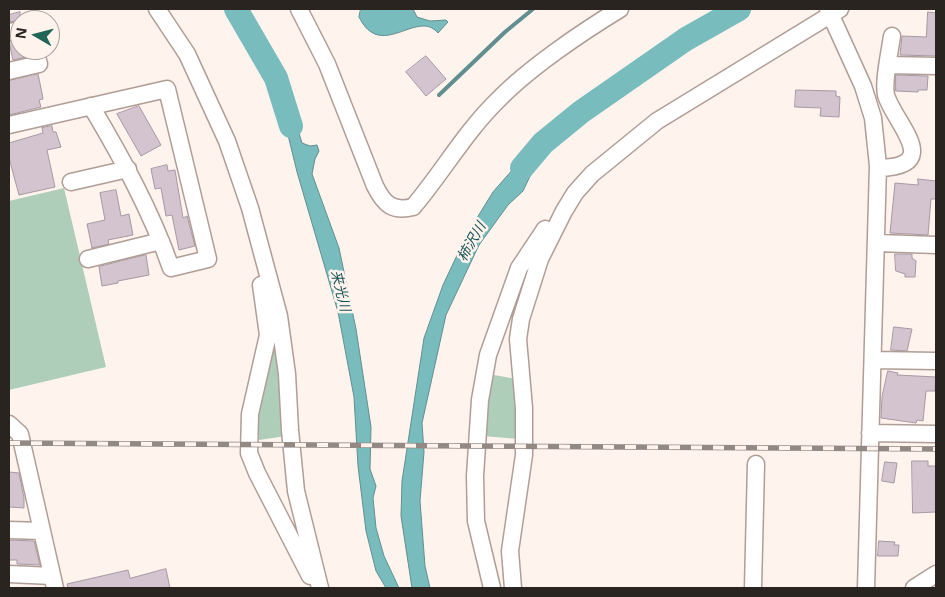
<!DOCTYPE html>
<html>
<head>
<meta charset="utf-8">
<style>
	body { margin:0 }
	#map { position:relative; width:945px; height:597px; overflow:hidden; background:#fff3ee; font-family:"Noto Sans",sans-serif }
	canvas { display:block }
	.frame { position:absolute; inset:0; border:10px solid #2a2421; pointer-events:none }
	.north { position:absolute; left:10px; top:10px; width:50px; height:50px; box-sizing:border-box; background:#fff3ee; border:1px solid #aaa09c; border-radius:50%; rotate:278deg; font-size:14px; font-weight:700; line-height:20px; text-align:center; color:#2a2421 }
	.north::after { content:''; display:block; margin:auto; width:18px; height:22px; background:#1f6558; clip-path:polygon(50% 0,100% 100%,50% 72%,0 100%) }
</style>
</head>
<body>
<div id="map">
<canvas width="945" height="597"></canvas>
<div class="frame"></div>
<div class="north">N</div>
</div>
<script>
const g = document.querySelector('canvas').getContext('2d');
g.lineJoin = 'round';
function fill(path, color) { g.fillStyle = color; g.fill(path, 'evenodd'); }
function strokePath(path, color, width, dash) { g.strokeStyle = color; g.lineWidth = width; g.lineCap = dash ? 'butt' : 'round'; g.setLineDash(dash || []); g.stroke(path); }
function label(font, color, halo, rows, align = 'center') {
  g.font = font + ' "Noto Sans","Noto Sans JP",sans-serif'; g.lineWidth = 5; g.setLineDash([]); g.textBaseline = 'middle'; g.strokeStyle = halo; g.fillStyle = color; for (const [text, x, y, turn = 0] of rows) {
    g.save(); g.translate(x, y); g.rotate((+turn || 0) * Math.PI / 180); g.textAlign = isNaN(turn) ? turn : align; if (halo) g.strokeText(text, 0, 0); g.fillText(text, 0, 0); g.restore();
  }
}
const green = new Path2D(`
	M64,188L106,367L9,390V201Z
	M277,330L286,436L259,440L258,417Z
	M489,374L516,379L518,439L483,436Z`);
const water = new Path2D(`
	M361,9H413L417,17L430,21L446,20L448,22L438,33C417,8 381,62 359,17Z
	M287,94L302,143L310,146L317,145L319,151L315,159L312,174L339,248L356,329L371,427L370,469L376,486L373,498L376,528L384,556L399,588H386L376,571L366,531L358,466L354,397L338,312L297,172L279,98Z
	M540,139L548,148L533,170L523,191L508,205L479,245L446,315L422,423L424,452L420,501L425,566L430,588H412L401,516L402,481L424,338L443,285L467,234L493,192Z`);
const stream = new Path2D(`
	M439,95L505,32L533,9`);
const river = new Path2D(`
	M236,9L276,78L291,126
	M522,168L543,143L581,112L686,39L739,9`);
const building = new Path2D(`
	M20,12V20L10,22L9,15Z
	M928,12L936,13V56L900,55L902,36L926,37Z
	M20,40V50H25L26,57L13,60L9,42Z
	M426,56L446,79L426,96L406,72Z
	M38,74L42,93L43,99L39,100L41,107L9,115V81Z
	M896,75L928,76L927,90H918V92L896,91Z
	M796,90L836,91V96L840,97L839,117L820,116L821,108L795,107Z
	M139,106L161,145L141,156L117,114Z
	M52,126L53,132H56L61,147L47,150L55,187L19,195L9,158V143L43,133L42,128Z
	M167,165L168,171L175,170L183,218L187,216L195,246L179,250L172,215L166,216L161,188L155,189L151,169Z
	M918,179L936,181V199H931L928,235L890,233L895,183L918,185Z
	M116,190L121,216L129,214L133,235L108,240L109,244L92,248L87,224L105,220L100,193Z
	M895,254H912V258L916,261L915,277H905V274L896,271Z
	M146,255L149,275L118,281V283L102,286L99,267Z
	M894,327L912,329L907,351L891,350Z
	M888,371L898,373L897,375L936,377L935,391H926L923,421L917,420L916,423L881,418L882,397Z
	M912,461H928V466H936V512L913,513Z
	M885,462L897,463L894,483L882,481Z
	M9,472L19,473L24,498V508L9,507Z
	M9,540L34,541L40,565L17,564V560H9Z
	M879,541L895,542L894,545H899L898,556H878Z
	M166,569L170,588H68L67,584L128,570L130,578Z`);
const minor = new Path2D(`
	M157,9L187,54L227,141L250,208L279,316L287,374L290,430L296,491L320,588
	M299,9L327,64L375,186C384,204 392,212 413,207C442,173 465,132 498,100C529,68 582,32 620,9
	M828,9L863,86L873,118L878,166L866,588
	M9,32L20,30
	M889,65L936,66
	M9,71L39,64L35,50
	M9,125L167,89L208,259L171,268C151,211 122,158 91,106
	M878,168C945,167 894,123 886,95C883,81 890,51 892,36
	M71,182L128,169
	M877,243L936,245
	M88,259L161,241
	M261,285L268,335L250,414L249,453L257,473L310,576
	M873,360L936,361
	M9,424L20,434L55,588
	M870,433L936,434
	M9,530L42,531
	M9,574L52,576
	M492,588L476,521L475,476L480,400L488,355L519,268L545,229
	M513,588L510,551L524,455V408L518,339L521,319L540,259L564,211L575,193L592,174L657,121L840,9
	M753,588L756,464
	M914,588L936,574`);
const rail = new Path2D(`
	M9,443L936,449`);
const waterNames = [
	["柿沢川",472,242,-60],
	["来光川",340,291,76]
];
fill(green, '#aeceb9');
fill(water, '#79bcbe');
strokePath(water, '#618e8f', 1);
strokePath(stream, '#618e8f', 4);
strokePath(river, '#79bcbe', 24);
fill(building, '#d3c4d0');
strokePath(building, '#a798a3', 1);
strokePath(minor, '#af9d96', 19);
strokePath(minor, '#fff', 16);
strokePath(rail, '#928985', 5.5);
strokePath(rail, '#fff3ee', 4, [11]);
label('italic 14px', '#175254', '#fff3ee', waterNames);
</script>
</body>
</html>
